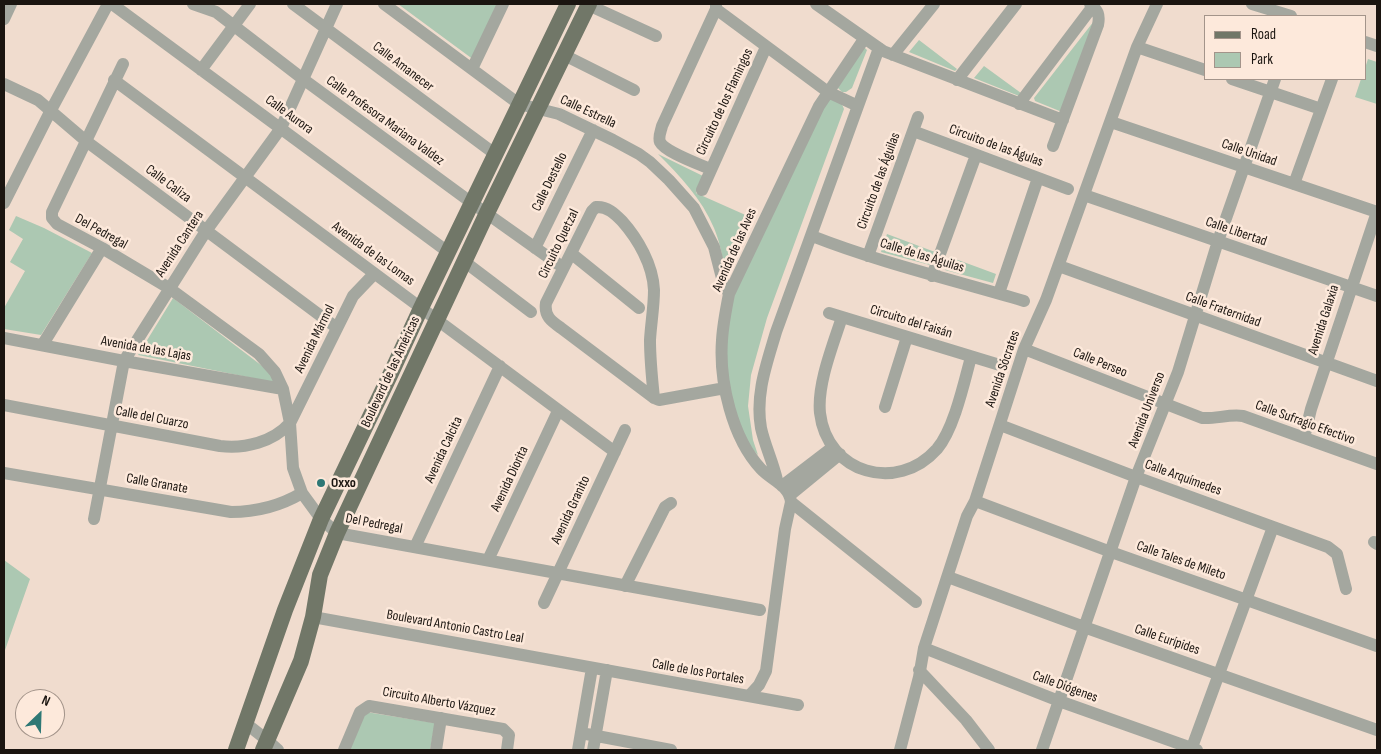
<!DOCTYPE html>
<html>
<head>
<meta charset="utf-8">
<style>
	body { margin:0 }
	#map { position:relative; width:1381px; height:754px; overflow:hidden; background:#f0dcce; font-family:"Sofia Sans Condensed",sans-serif }
	canvas { display:block }
	.frame { position:absolute; inset:0; border:5px solid #1b1510; pointer-events:none }
	.legend { position:absolute; left:1204px; top:15px; width:162px; height:65px; box-sizing:border-box; background:#fde9db; border:1px solid #a3948a; margin:0; padding:6px 9px; list-style:none; font-size:15px; color:#1b1510 }
	.legend li { display:flex; align-items:center; gap:10px; height:25px }
	.legend b { width:25px; border:1px solid #a3948a }
	.north { position:absolute; left:15px; top:689px; width:50px; height:50px; box-sizing:border-box; background:#fde9db; border:1px solid #a3948a; border-radius:50%; rotate:24deg; font-size:14px; font-weight:700; line-height:20px; text-align:center; color:#1b1510 }
	.north::after { content:''; display:block; margin:auto; width:18px; height:22px; background:#2e7875; clip-path:polygon(50% 0,100% 100%,50% 72%,0 100%) }
</style>
</head>
<body>
<div id="map">
<canvas width="1381" height="754"></canvas>
<div class="frame"></div>
<ul class="legend">
<li><b style="height:6px;background:#717768"></b>Road</li>
<li><b style="height:14px;background:#acc8b2"></b>Park</li>
</ul>
<div class="north">N</div>
</div>
<script>
const g = document.querySelector('canvas').getContext('2d');
g.lineJoin = 'round';
function fill(path, color) { g.fillStyle = color; g.fill(path, 'evenodd'); }
function strokePath(path, color, width, dash) { g.strokeStyle = color; g.lineWidth = width; g.lineCap = dash ? 'butt' : 'round'; g.setLineDash(dash || []); g.stroke(path); }
function label(font, color, halo, rows, align = 'center') {
  g.font = font + ' "Sofia Sans Condensed",sans-serif'; g.lineWidth = 5; g.setLineDash([]); g.textBaseline = 'middle'; g.strokeStyle = halo; g.fillStyle = color; for (const [text, x, y, turn = 0] of rows) {
    g.save(); g.translate(x, y); g.rotate((+turn || 0) * Math.PI / 180); g.textAlign = isNaN(turn) ? turn : align; if (halo) g.strokeText(text, 0, 0); g.fillText(text, 0, 0); g.restore();
  }
}
const green = new Path2D(`
	M398,4H501L474,60Z
	M1094,21L1062,112L1035,101L1034,98Z
	M919,40L957,69L955,71L909,52Z
	M864,47L867,50L852,88L846,92H842L836,86Z
	M1368,59L1377,62V104L1355,97L1361,79H1365V68Z
	M984,66L1021,93L1019,96L974,78Z
	M824,98L841,102L844,109L767,318L751,375L748,406L753,440L758,455L747,445L724,377V314Z
	M658,154L703,176L696,193L750,217L725,273C723,259 720,242 714,228C702,199 680,176 658,154Z
	M16,216L44,228L92,253L41,335L4,329V308L25,271L10,262L23,239L9,230Z
	M887,234L935,252L930,265L881,252Z
	M950,257L996,274L993,283L945,270Z
	M173,298L274,375L277,383L138,355Z
	M4,560L30,579L4,653Z
	M366,712L435,723L430,750H348Z`);
const minor = new Path2D(`
	M112,4L448,252
	M193,4L216,12L303,79L472,203L558,264
	M293,4L495,154
	M384,4L519,104L559,114L613,140L639,154L650,162L669,180L694,208L714,247L723,282L729,294
	M592,4L595,8L656,36
	M816,4L883,51L1063,120
	M1252,4L1291,16
	M716,9L828,92L858,106
	M4,19L11,4
	M864,39L819,106L729,294C726,309 723,324 722,340C719,381 732,438 761,469C771,480 789,485 791,502L916,602
	M1365,42L1377,46
	M1137,47L1205,70
	M564,55L634,90
	M893,55L934,4
	M123,64L52,212V218L57,224L102,248L169,288L259,354L275,372L283,389L290,423L293,468L302,493L321,519L337,533L760,610
	M472,69L503,4
	M201,70L250,4
	M1232,79L1321,109
	M114,80L615,452
	M957,80L1016,4
	M4,84L38,100L86,141L337,328
	M1019,104L1093,6
	M1111,122L1377,212
	M913,131L1068,189
	M1053,146L1098,25C1100,15 1098,10 1090,4
	M710,169C699,164 665,152 660,142C658,137 661,131 662,126L716,9V4
	M1294,184L1332,79
	M702,190L766,47
	M1084,195L1377,296
	M4,203L50,112L108,4
	M812,236C881,263 953,280 1024,301
	M535,248L593,130
	M572,254L639,308
	M868,256L918,117
	M465,262L531,312
	M1059,266L1377,381
	M932,276L976,155
	M999,293L1038,178
	M829,313L1003,366
	M842,317C833,345 817,384 820,413C827,473 897,494 937,449C954,429 964,383 971,357
	M4,338L124,361L283,389
	M43,344L102,248
	M1024,349L1202,418C1216,419 1229,414 1243,416L1377,464
	M654,398C652,379 650,359 650,340C651,323 654,307 654,290C653,265 638,239 622,221C615,214 607,206 596,207L592,211L546,303C544,316 551,321 561,328L654,398L659,400L725,388
	M4,405L220,446C245,449 273,442 290,423L353,296L374,274
	M885,407L907,337
	M1000,425L1136,477L1328,547L1337,554L1346,589
	M1304,438L1311,409L1377,212
	M4,473L231,512C256,512 280,506 302,493
	M777,480C773,462 765,446 761,428C755,394 767,363 776,332L879,48
	M782,486L833,447
	M790,495L840,454
	M975,501L1111,552L1377,646
	M94,519L124,361L206,231L281,128L337,4
	M1374,542L1377,544
	M415,547L500,366
	M488,560L558,411
	M948,577L1084,627L1377,730
	M625,586L665,507L671,503
	M544,603L625,430
	M313,617L798,705
	M924,648L1059,701L1197,750
	M919,670L966,720L989,750
	M749,696L759,685L766,671L785,529L791,502
	M244,722L267,740L278,750
	M581,733L671,750
	M344,750L360,712L369,706L503,729L509,735L507,750
	M436,750L441,718
	M578,750L592,668
	M593,750L607,670
	M900,750L919,677L924,648L967,516L975,501L1024,349L1046,300L1137,47L1157,4
	M1042,750L1136,477L1178,372L1218,241L1275,79
	M1191,750L1273,527`);
const major = new Path2D(`
	M236,750L285,610L321,519L392,371L421,308L568,4
	M263,750L301,661L313,617L320,575L337,533L487,213L589,4`);
const markers = [
	[321,483,5,"#2e7875"]
];
const streetNames = [
	["Calle Amanecer",403,67,37],
	["Circuito de los Flamingos",725,102,-65],
	["Calle Estrella",588,112,25],
	["Calle Aurora",289,115,36],
	["Calle Profesora Mariana Valdez",385,121,36],
	["Circuito de las Águlas",996,146,20],
	["Calle Unidad",1249,153,19],
	["Circuito de las Águilas",879,181,-70],
	["Calle Destello",550,182,-64],
	["Calle Caliza",168,184,37],
	["Del Pedregal",101,232,29],
	["Calle Libertad",1236,232,19],
	["Avenida Cantera",180,244,-57],
	["Circuito Quetzal",559,244,-64],
	["Avenida de las Aves",735,250,-66],
	["Avenida de las Lomas",373,254,36],
	["Calle de las Águilas",922,256,17],
	["Calle Fraternidad",1223,310,20],
	["Avenida Galaxia",1324,320,-72],
	["Circuito del Faisán",911,322,17],
	["Avenida Mármol",315,339,-64],
	["Avenida de las Lajas",146,349,10],
	["Calle Perseo",1100,363,22],
	["Avenida Sócrates",1003,369,-71],
	["Boulevard de las Américas",391,372,-65],
	["Avenida Universo",1147,410,-69],
	["Calle del Cuarzo",152,418,11],
	["Calle Sufragio Efectivo",1305,423,20],
	["Avenida Calcita",444,450,-65],
	["Calle Arquímedes",1183,478,20],
	["Avenida Diorita",510,479,-65],
	["Calle Granate",157,484,10],
	["Avenida Granito",571,510,-65],
	["Del Pedregal",374,524,11],
	["Calle Tales de Mileto",1181,561,19],
	["Boulevard Antonio Castro Leal",455,627,10],
	["Calle Eurípides",1167,640,19],
	["Calle de los Portales",698,672,10],
	["Calle Diógenes",1065,687,20],
	["Circuito Alberto Vázquez",439,702,10]
];
const poiNames = [
	["Oxxo",331,483]
];
fill(green, '#acc8b2');
strokePath(minor, '#a4a79f', 12);
strokePath(major, '#717768', 16);
for (const [x, y, r, color] of markers) { const dot = new Path2D(); dot.arc(x, y, r, 0, 2 * Math.PI); g.fillStyle = color; g.fill(dot); strokePath(dot, '#fde9db', 2); }
label('14px', '#1b1510', '#fde9db', streetNames);
label('bold 14px', '#1b1510', '#fde9db', poiNames, 'left');
</script>
</body>
</html>
